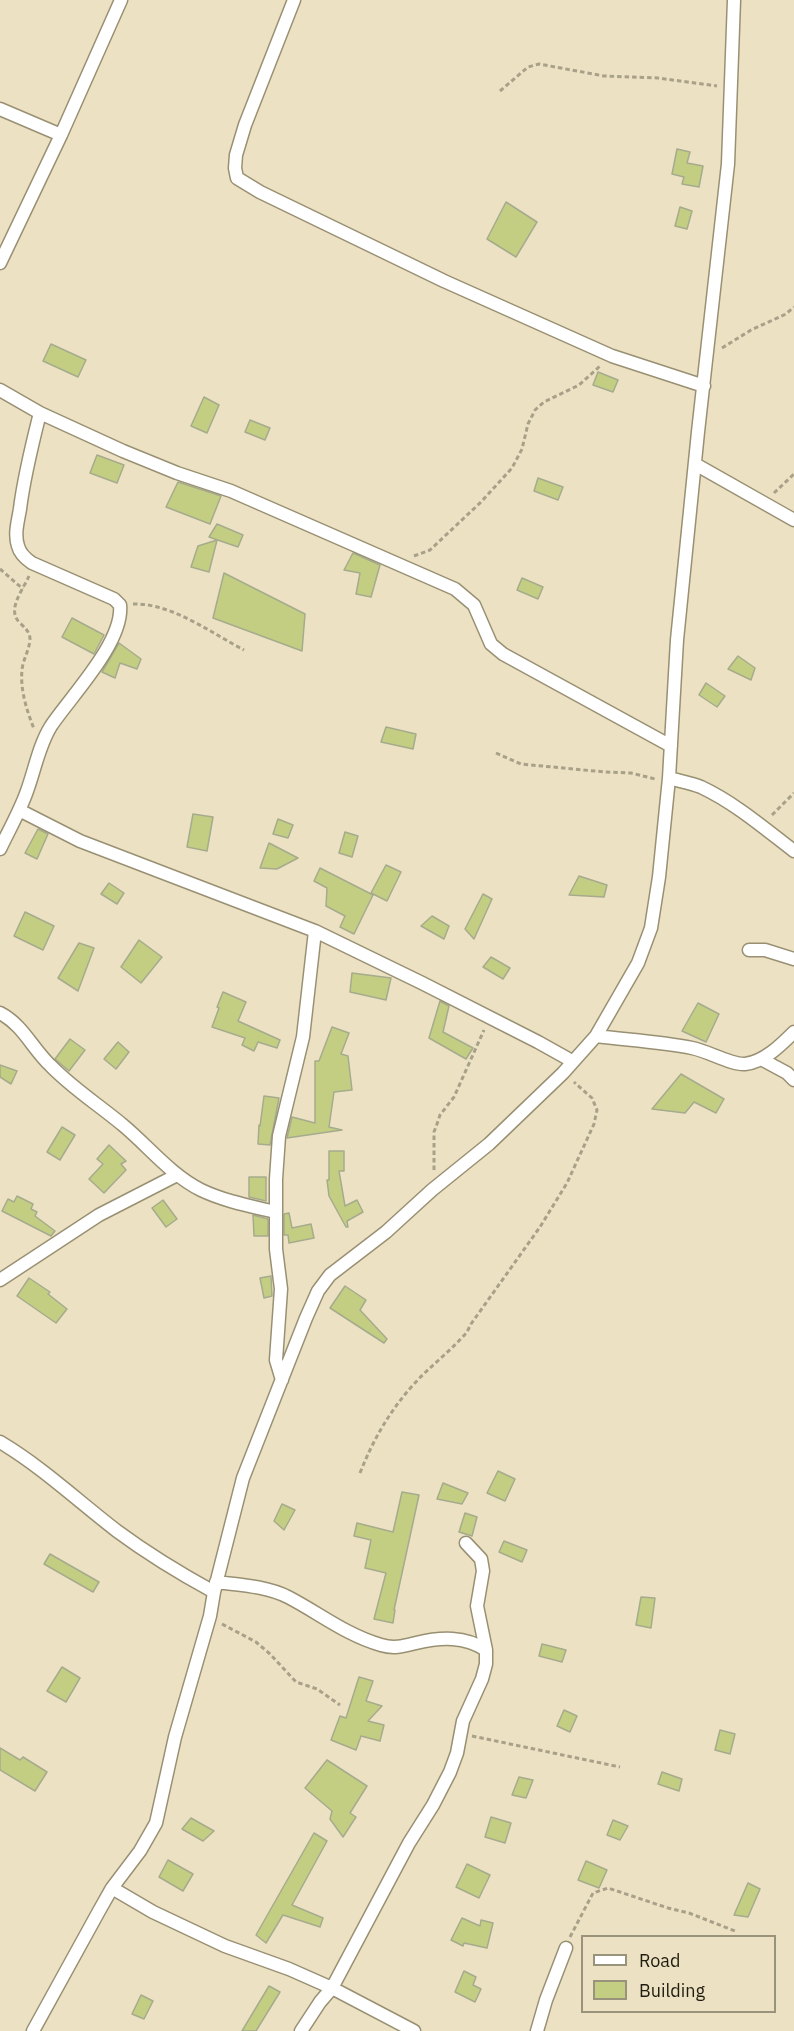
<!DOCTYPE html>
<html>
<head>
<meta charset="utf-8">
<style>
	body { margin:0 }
	#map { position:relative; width:794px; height:2031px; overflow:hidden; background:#ece2c3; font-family:"IBM Plex Sans",sans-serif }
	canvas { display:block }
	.legend { position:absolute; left:581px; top:1935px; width:195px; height:78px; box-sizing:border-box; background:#ece2c3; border:2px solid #9a937c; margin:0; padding:8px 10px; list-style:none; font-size:18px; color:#201c11 }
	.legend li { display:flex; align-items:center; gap:12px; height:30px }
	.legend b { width:30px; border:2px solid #9a937c }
</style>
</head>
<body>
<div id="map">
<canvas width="794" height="2031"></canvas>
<ul class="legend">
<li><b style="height:8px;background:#fff"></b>Road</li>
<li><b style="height:16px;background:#c3ce83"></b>Building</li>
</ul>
</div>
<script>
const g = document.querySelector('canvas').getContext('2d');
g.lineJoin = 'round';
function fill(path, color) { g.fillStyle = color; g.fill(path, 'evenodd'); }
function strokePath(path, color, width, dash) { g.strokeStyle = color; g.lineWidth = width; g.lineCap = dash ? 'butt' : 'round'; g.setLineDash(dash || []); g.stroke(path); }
const building = new Path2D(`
	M677,149L690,152L687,163L703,166L699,187L682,184L684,177L672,174Z
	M506,202L537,222L516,257L487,239Z
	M680,207L692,211L687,229L675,226Z
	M51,344L86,360L78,377L43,361Z
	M598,372L618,380L613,392L593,385Z
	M204,397L219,405L207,433L191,426Z
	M250,420L270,428L265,440L245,432Z
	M97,455L124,465L117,483L90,473Z
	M538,478L563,487L558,500L534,491Z
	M178,482L221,496L210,524L166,507Z
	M217,524L243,535L238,547L209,537Z
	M217,540L209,572L191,567L198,546Z
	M353,553L380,565L371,597L356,594L360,573L344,570Z
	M224,573L305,614L302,651L213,618Z
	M522,578L543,587L538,599L517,590Z
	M72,618L104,635L94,654L62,637Z
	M119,643L141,659L137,669L120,663L115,678L102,672Z
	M738,656L755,668L751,680L728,669Z
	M706,683L725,696L717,707L699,695Z
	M386,727L416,734L413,749L381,742Z
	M193,814L213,817L207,851L187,847Z
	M278,819L293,825L288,838L273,834Z
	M38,829L48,834L37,859L25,853Z
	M345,832L358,836L352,857L339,853Z
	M269,843L298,858L277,869L260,868Z
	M386,865L401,872L387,901L371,893Z
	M320,868L373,895L354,934L340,927L345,916L326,906L327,888L314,881Z
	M579,876L607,885L604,897L569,895Z
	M109,883L124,893L117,904L101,894Z
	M483,894L492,899L474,939L465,929Z
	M25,912L54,926L43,950L14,936Z
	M432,916L449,926L444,939L421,926Z
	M139,940L162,957L141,983L121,967Z
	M79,943L94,948L78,991L58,978Z
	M491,957L510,968L503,979L483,967Z
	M352,973L391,978L386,1000L350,992Z
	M223,992L246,1002L238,1021L280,1040L277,1048L258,1042L254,1051L242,1045L245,1038L212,1027L219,1008L217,1007Z
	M440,1001L449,1006L443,1032L473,1048L466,1059L429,1038Z
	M698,1003L719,1014L706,1042L682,1031Z
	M332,1027L349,1033L341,1054L348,1056L352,1090L334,1092L329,1127L342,1130L287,1138L292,1117L315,1123V1061H319Z
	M70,1039L85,1050L69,1071L55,1059Z
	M118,1042L129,1052L116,1069L104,1059Z
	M0,1065L17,1071L11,1084L0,1077Z
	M681,1074L724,1099L716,1113L694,1102L685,1113L652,1109Z
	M264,1096L279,1098L270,1145L258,1144L259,1125L260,1126Z
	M62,1127L75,1135L60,1160L47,1152Z
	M109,1145L126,1161L121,1164L126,1170L104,1193L89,1179L103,1164L97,1159Z
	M329,1151H344V1171H339L345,1206L357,1200L363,1212L347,1221L348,1227H346L329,1196L327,1180H329Z
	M249,1177H266V1201L249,1197Z
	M17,1196L33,1204L31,1209L37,1212L35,1216L55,1231L51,1236L2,1211L8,1199L14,1202Z
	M163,1200L177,1219L166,1227L152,1208Z
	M289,1213L292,1228L311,1224L314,1238L289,1243L288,1235H284V1214Z
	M253,1215L268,1219V1236H254Z
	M271,1276L272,1296L264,1298L260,1278Z
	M29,1278L50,1292L48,1294L67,1309L56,1323L17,1296Z
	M345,1286L366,1300L360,1310L387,1339L384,1343L330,1308Z
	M498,1471L515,1479L505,1501L487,1493Z
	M443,1483L468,1493L462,1504L437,1499Z
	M402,1492L419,1495L394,1610H395L393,1623L374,1619L386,1573L365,1568L371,1540L354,1536L357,1523L393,1532Z
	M282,1504L295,1510L284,1530L274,1521Z
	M465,1513L477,1517L472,1536L459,1532Z
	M504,1541L527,1550L522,1562L499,1552Z
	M50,1554L99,1582L93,1592L44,1564Z
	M641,1597L655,1598L651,1628L636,1625Z
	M542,1644L566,1650L562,1662L539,1656Z
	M62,1667L80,1678L66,1702L47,1691Z
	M359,1677L373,1681L366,1701L382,1706L368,1721L384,1725L380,1741L361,1736L356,1750L331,1740L340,1716L346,1718Z
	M564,1710L577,1716L570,1732L557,1726Z
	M720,1730L735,1734L730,1754L715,1750Z
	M0,1748L20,1760L23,1757L47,1772L35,1791L0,1770Z
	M327,1760L367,1786L350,1813L356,1817L343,1837L330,1819L332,1811L305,1788Z
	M662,1772L682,1779L679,1791L658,1784Z
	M519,1777L533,1780L526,1798L512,1795Z
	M491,1817L511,1823L505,1843L485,1837Z
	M191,1818L214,1831L203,1841L182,1829Z
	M613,1820L628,1826L620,1840L607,1835Z
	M314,1833L327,1841L292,1905L323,1918L320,1927L283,1915L266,1943L256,1935Z
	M168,1860L193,1874L183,1891L159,1877Z
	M586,1861L607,1870L599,1888L578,1880Z
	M467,1864L490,1875L479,1898L456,1887Z
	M748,1883L760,1889L748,1917L734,1915Z
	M462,1918L480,1926L481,1920L493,1923L487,1948L464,1943L463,1946L451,1940Z
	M464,1971L476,1977L473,1985L481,1989L475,2002L455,1992Z
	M269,1986L280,1992L256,2031H242Z
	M141,1995L153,2001L144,2019L132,2014Z`);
const path = new Path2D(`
	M500,91L528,67L539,64L604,76L658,78L717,86
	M722,348L751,330L786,314L794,307
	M774,493L794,474
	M414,556L430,550L481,502L512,468L522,449L528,424L535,410L544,402L579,385L600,366
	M0,569L23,589
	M29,576C23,590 6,610 20,623C25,628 29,631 30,638C30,649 23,659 22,670C20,690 27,711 34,729
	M133,604C172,603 211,633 244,650
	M496,753L521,764L605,772L631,773L655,779
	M772,815L794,793
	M434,1170V1132L437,1124L440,1115L454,1097L484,1030
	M360,1473C373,1440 389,1412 413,1385C430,1366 451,1351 467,1332L471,1324L540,1227L567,1183L594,1124L597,1110L592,1098L574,1082
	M222,1624L256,1642L270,1654L296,1682L317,1689L340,1705
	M472,1736L620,1767
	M570,1937L593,1893L608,1888L668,1908L689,1913L735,1931`);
const street = new Path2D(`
	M294,0L245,125L236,155L235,168L237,178L260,192L444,281L612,356L704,386
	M0,109L61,135
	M0,263L61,135L121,0
	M0,390L40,413L123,451L177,473L231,491L455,589L474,605L491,644L503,654L671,746
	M695,464L794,520
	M669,778C679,781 691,783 701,787C735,803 764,828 794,851
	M19,810L80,841L315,931L422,983L538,1042L572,1061
	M0,849C9,830 20,811 27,791C35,769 39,745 51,726C71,696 124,642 120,605L114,599L32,563C26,559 20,554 18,546C14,534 18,521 20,509C24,476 32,445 40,413
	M749,950H765L794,959
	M0,1013C23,1025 32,1048 50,1065C72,1088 99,1105 124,1126C149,1147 171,1175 201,1190C224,1201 250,1206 275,1212
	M596,1036C628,1040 661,1042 692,1048C708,1051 731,1065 745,1064C764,1062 781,1045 794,1032
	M761,1059L787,1073L794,1080
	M0,1280L99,1215L177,1175
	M282,1380L276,1360L281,1289L276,1249V1179L279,1136L303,1037L315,931
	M0,1442C42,1467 78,1501 117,1531C148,1554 181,1574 214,1592
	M216,1582C240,1585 266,1586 288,1597C319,1613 346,1635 381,1645C394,1649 404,1646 416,1643C441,1637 465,1636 486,1650
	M112,1888L153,1912L225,1946L289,1969L332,1988L414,2031
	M33,2031L99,1911L112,1888L140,1851L156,1823L175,1737L210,1616L214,1592L243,1478L306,1318L318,1291L330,1275L386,1232L432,1190L489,1144L563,1073L596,1036L638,963L651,928L659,877L669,778L677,640L698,432L728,164L734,0
	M301,2031L320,2002L332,1988L409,1843L433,1805L450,1772L457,1753L463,1721L482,1679L486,1664V1650L477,1606L483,1571L481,1559L466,1543
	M537,2031L546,2000L566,1948`);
fill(building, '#c3ce83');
strokePath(building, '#a6ab8d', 1.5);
strokePath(street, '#999073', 15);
strokePath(path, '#a8a088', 3, [4.5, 3]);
strokePath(street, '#fff', 12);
</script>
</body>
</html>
